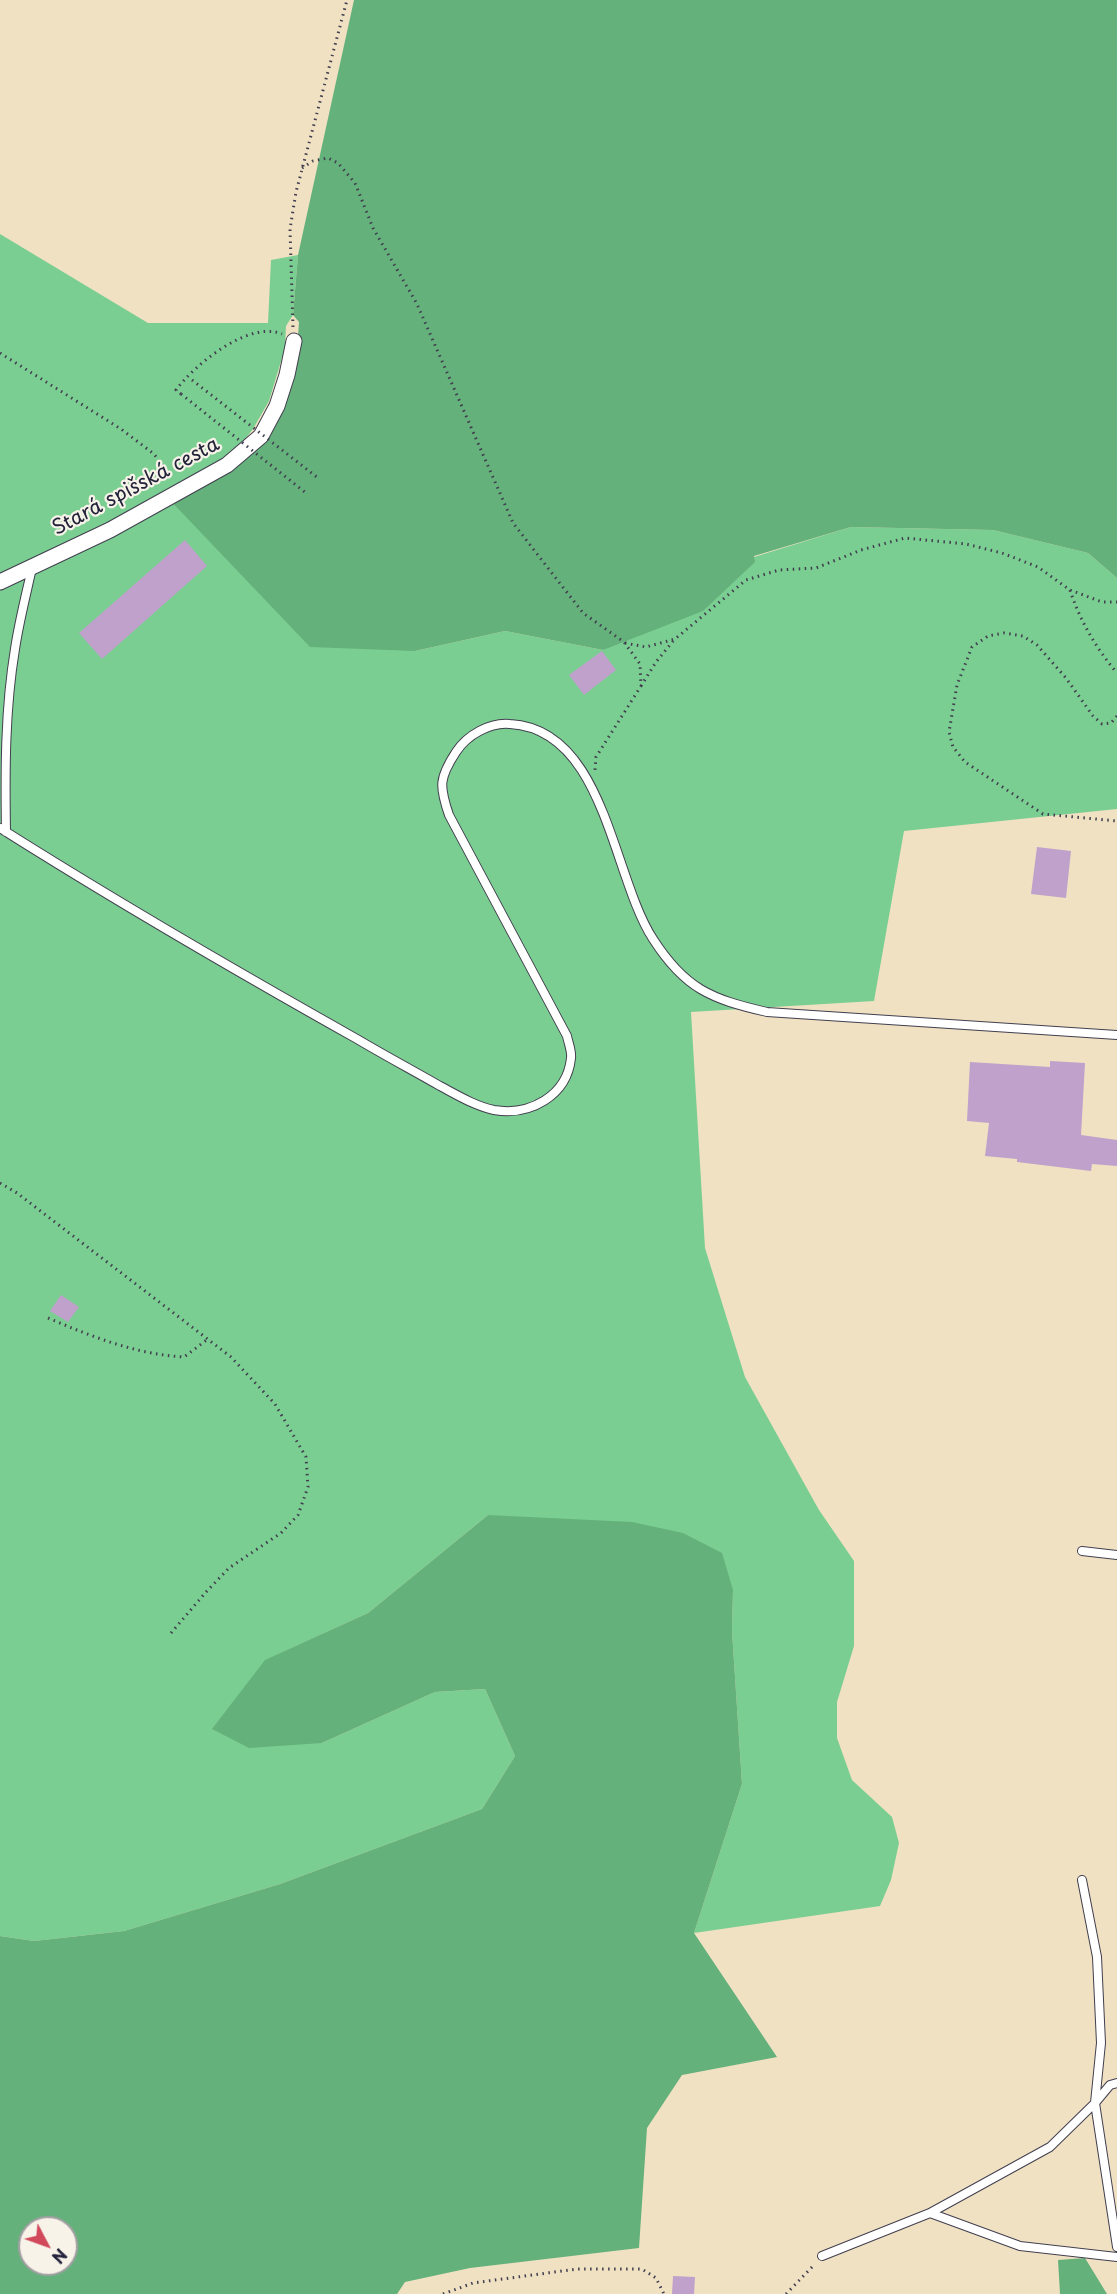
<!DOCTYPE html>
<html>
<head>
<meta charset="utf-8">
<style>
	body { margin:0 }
	#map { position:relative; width:1117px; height:2294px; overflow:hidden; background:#f0e1c3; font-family:"Playpen Sans",sans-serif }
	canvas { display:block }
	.north { position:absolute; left:18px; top:2216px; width:60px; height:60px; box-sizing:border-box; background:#f7f3e8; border:2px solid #a29fa3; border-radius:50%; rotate:131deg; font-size:16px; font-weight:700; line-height:24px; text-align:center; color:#22223b }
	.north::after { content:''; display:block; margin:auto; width:21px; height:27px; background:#d1495b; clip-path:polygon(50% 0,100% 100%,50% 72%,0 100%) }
</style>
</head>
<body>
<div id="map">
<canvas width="1117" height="2294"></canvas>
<div class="north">N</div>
</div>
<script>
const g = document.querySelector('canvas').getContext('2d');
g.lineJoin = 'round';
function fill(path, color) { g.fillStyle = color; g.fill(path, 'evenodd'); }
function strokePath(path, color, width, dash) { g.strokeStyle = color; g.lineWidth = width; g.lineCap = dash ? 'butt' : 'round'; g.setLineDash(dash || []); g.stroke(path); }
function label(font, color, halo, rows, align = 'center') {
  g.font = font + ' "Playpen Sans",sans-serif'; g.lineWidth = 4.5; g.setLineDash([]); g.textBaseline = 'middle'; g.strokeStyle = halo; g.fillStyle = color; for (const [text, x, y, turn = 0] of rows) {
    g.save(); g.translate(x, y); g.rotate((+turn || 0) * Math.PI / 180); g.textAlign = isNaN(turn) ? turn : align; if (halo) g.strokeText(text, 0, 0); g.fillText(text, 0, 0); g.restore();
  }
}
const green = new Path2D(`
	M0,234L148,323H268L271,260L298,255L293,315L286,326L285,348L269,401L253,429L238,448L167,497L415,651L505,631L603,650L754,557L851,527L993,530L1088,553L1117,578V809L904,831L874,1001L691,1012L705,1248L745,1377L819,1510L854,1561V1646L837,1702V1738L852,1780L892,1817L899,1843L891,1880L880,1906L694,1933L742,1784L732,1631L733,1590L488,1515L368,1613L266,1660L322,1743L435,1692L485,1689L515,1756L482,1809L280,1884L124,1931L34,1941L0,1936Z`);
const forest = new Path2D(`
	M354,0H1117V578L1088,553L993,530L851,527L754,556L755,562L703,611L603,650L505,631L415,651L310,647L167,497L197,490L228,472L264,440L296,365L299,322L293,315L298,255Z
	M488,1515L632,1522L683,1533L722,1553L733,1590L732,1631L742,1784L694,1933L777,2057L682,2075L647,2128L639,2248L470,2268L405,2282L397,2294H0V1936L34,1941L124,1931L280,1884L482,1809L515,1756L485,1689L435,1692L322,1743L249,1748L212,1729L265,1660L368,1613ZM30,2228H66V2264H30Z
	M1085,2258L1107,2294H1060L1058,2260Z`);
const building = new Path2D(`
	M185,540L207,566L102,659L79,633Z
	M602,651L616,670L584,695L569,675Z
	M1037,847L1071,851L1066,898L1031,894Z
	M1050,1061L1085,1063L1081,1135L1117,1140V1166L1092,1164L1091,1171L1017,1162V1159L985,1156L989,1123L967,1121L970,1062L1050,1067Z
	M61,1295L79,1307L68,1322L50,1311Z
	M673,2276L695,2277L694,2294H672Z`);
const path = new Path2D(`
	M302,168L313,161L328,158L338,163L355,183L373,228L417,304L513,523L583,613L624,642L640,664L641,686L596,757L595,770
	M293,327L290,229L296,192L347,0
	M0,353L121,429L154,454L163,466L166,480
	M181,394L176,390C194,365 249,320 282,334
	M1070,590C1080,621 1096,648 1117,673
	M625,643L646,647L675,639L746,580L779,570L816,568L861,550L905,538L966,544L1002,553L1038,567L1070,590L1102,602H1117
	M641,686L656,662L674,640
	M1117,716L1111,723L1102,724L1093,716L1066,678L1037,645L1023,636L1004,633L988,636L972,647L957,685L949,732L953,747L965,762L1043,814L1117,821
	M0,1183L17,1193L231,1357L275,1404L306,1457L308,1487L298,1515L281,1533L229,1568L206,1592L171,1633
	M48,1318C93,1337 135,1354 184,1357L208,1339
	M443,2294L473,2283L577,2269H642L656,2278L664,2294
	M786,2294L814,2265`);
const service = new Path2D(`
	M0,828C117,902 236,971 357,1039C384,1055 412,1070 440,1086C457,1095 475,1106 494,1110C530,1116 567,1096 571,1058C572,1051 568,1042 567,1036L449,815C439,786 439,778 456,752C467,735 490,722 510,724C605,729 612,876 653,939C685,989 711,999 767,1012L1117,1035
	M6,832C5,771 5,709 15,649C19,622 26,595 32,568
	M1082,1551L1117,1555
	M1082,1880L1097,1957L1101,2043L1095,2103L1117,2247
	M1117,2083L1110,2085L1095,2103L1050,2147L930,2213L1020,2246L1117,2257
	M822,2256L930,2213`);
const minor = new Path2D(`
	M0,582L110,530L227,465L261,436L277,406L287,375L294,341`);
const pathBridge = new Path2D(`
	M192,380L318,478
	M181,394L306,493`);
const streetNames = [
	["Stará spišská cesta",136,487,-28]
];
fill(green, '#7bce91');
fill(forest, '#64b17b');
fill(building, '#bfa1cc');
strokePath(service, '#413f4f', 10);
strokePath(minor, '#413f4f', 17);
strokePath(path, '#413f4f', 3, [1.5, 4.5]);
strokePath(service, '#fff', 8);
strokePath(minor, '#fff', 15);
strokePath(pathBridge, '#413f4f', 3, [1.5, 4.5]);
label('20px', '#22223b', '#f7f3e8', streetNames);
</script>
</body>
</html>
